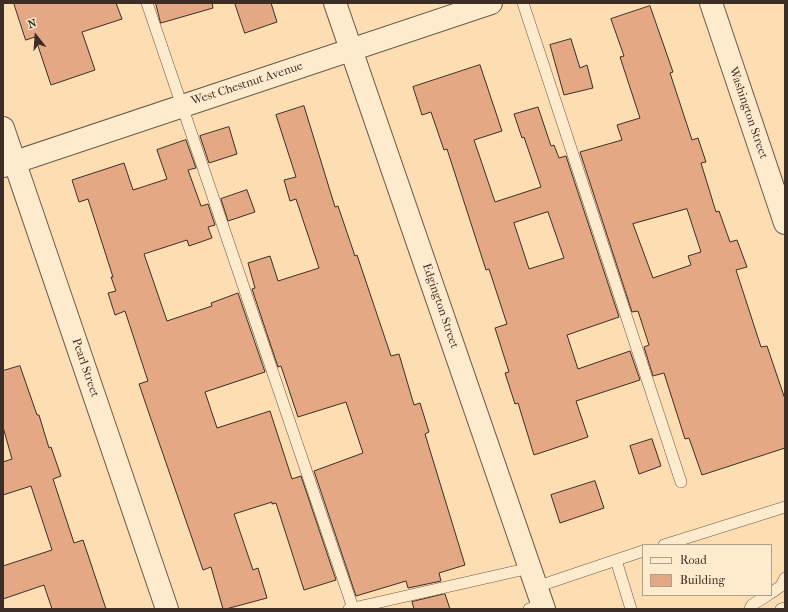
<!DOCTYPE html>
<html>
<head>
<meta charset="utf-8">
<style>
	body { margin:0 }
	#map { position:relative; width:788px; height:612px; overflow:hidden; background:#fddeb2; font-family:"IM FELL French Canon",serif }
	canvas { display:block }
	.frame { position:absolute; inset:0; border:4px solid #3c2e26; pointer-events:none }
	.legend { position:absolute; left:642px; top:544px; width:130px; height:52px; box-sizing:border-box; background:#feeacd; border:1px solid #b09f8a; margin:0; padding:5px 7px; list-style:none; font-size:12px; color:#3c2e26 }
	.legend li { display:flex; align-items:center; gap:8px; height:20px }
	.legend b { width:20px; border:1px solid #b09f8a }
	.north { position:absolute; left:16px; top:16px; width:40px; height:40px; -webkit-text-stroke:3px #feeacd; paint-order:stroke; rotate:343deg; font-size:11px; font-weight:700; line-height:16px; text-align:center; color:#3c2e26 }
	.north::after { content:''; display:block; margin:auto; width:14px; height:18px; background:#3c2e26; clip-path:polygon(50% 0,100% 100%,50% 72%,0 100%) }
</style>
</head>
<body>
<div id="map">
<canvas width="788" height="612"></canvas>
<div class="frame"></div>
<ul class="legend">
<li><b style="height:5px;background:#feeacd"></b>Road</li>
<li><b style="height:11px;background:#e4a884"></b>Building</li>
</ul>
<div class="north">N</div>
</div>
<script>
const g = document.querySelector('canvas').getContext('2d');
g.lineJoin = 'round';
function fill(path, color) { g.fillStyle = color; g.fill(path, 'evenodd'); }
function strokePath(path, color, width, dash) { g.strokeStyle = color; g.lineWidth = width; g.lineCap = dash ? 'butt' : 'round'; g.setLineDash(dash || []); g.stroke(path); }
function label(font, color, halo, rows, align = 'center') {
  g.font = font + ' "IM FELL French Canon",serif'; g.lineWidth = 3.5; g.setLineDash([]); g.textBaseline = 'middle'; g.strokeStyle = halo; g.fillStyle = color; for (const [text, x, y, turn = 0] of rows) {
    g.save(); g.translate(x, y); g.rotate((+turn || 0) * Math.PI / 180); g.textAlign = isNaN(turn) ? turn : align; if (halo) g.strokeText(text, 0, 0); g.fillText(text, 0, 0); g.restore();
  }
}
const building = new Path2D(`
	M14,3H116L122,19L82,32L95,70L51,85L35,37L26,40Z
	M156,3H212L213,8L161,23Z
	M235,3H271L277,22L245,33Z
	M650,6L673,72L670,73L692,140L698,138L706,162L701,163L716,212L719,211L730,242L737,240L747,267L736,270L761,347L767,346L785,399V448L702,475L689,438L685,439L664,373L653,376L644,347L649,345L638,311L632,312L580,152L622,140L617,125L640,118L620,57L624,56L611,19ZM687,209L701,252L688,256L691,265L653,278L633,224Z
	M571,39L580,68L587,65L593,88L564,95L550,45Z
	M480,65L502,131L474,140L495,202L541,187L524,137L522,138L514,114L538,107L551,146L554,145L559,158L566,156L619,317L567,335L578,369L630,351L640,380L576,401L588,437L534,455L518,403L515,404L505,373L509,372L495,328L507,324L489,269L486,270L447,149L444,150L431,112L422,115L413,87ZM548,212L564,258L529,269L514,223Z
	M304,106L335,207L338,206L355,256L357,255L391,356L399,354L414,405L420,403L429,432L425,434L465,565L439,573L441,581L408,588L406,581L356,596L314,471L363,453L346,402L298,417L281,366L278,367L252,289L255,288L248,263L270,256L278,281L319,268L296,199L290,201L284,180L296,177L276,115Z
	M229,127L237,154L209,163L200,136Z
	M186,140L196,168L188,170L201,206L208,204L215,225L208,227L212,238L189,246L187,240L144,254L167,321L212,306L211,303L238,293L265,372L205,392L217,428L270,411L292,479L301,476L336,580L304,590L276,503L272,504V502L234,514L253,570L258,568L267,598L226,609H223L211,567L203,570L153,425L139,384L148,381L125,311L115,315L108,293L116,291L111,277H113L88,199L79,202L72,180L124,163L133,190L167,179L157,150Z
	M247,190L255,212L228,221L221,199Z
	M20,366L37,415H39L49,448L51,447L61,476L53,479L74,543L83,540L106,609H52L44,585L3,599V566L52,550L31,486L3,495V462L12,459L3,427V371Z
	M652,439L661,466L639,474L630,446Z
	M595,481L604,508L560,523L551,495Z
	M445,594L450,609H414L412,602Z`);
const lane = new Path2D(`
	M147,3L353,608
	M523,3L681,482
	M664,545L785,507
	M616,560L631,609
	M536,587L643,551
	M771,593L781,586L785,578
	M349,609L530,568
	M529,609L542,605
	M750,609L752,605L768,595
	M781,609L785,608`);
const street = new Path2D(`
	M335,3L544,609
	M711,3L785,223
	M3,128L167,609
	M3,166L491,3`);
const streetNames = [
	["West Chestnut Avenue",247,84,-18],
	["Washington Street",748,113,71],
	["Edgington Street",440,306,71],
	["Pearl Street",85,368,71]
];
fill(building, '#e4a884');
strokePath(building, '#3c2e26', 1);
strokePath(lane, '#6c5a49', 12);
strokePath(street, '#6c5a49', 24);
strokePath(lane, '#feeacd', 11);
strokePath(street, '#feeacd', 22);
label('12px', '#3c2e26', '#feeacd', streetNames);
</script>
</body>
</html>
